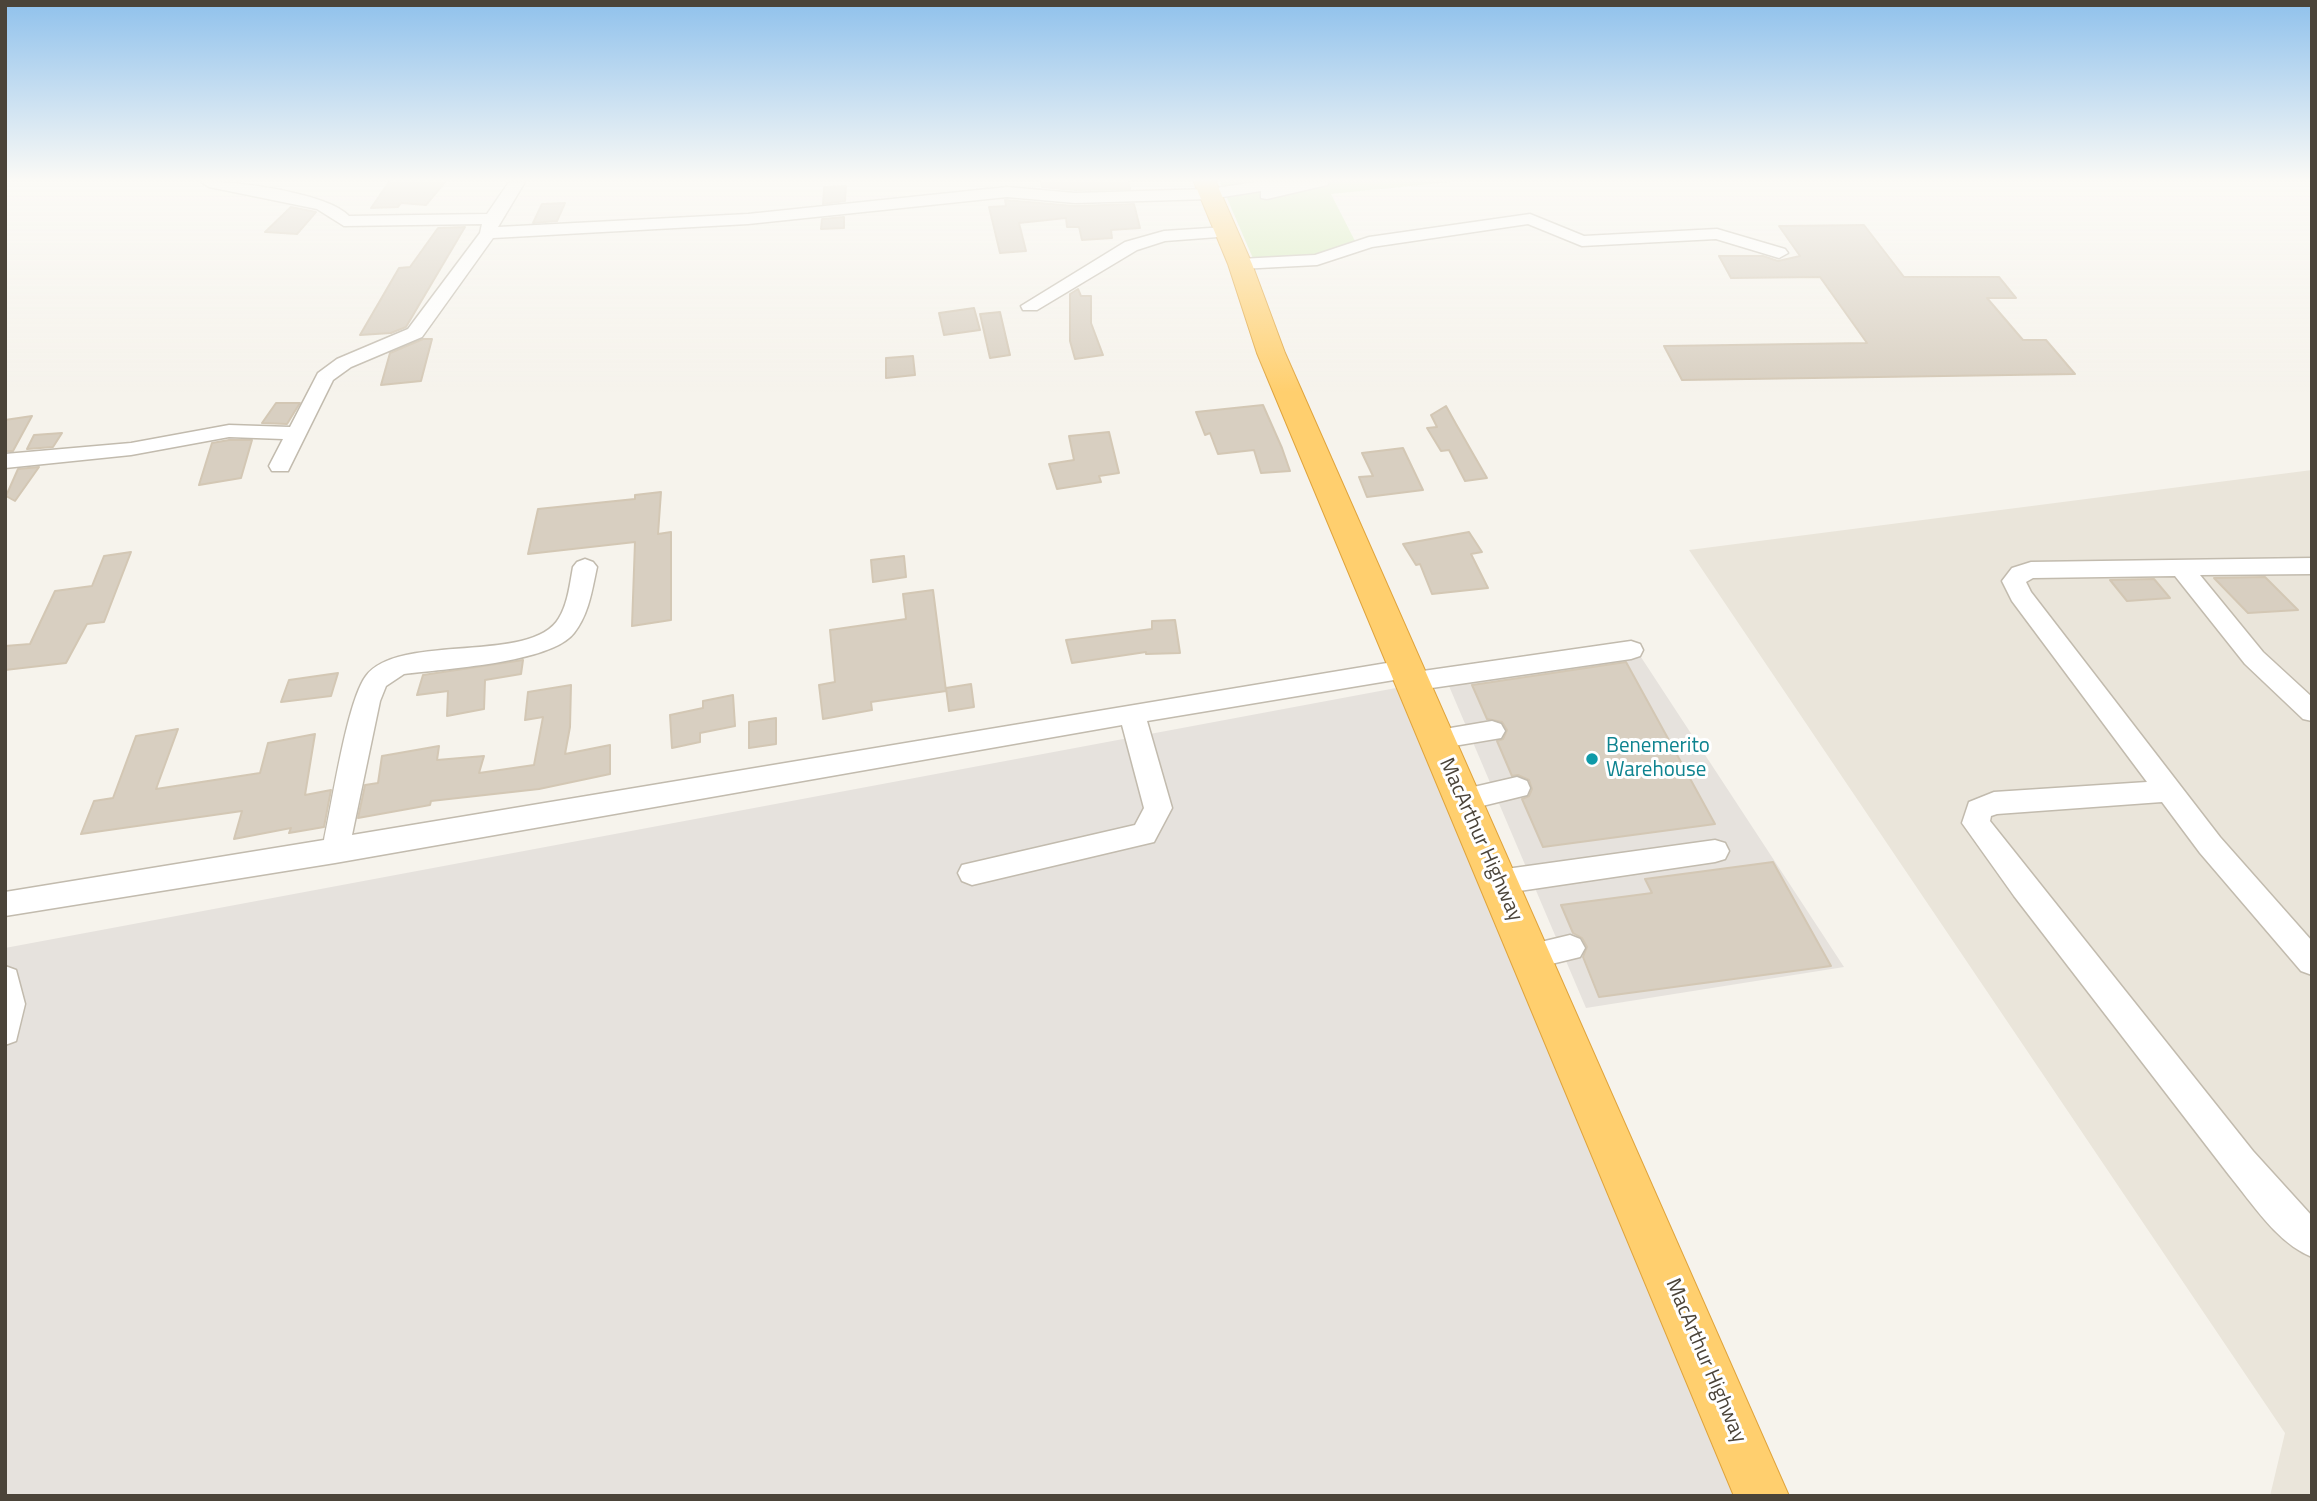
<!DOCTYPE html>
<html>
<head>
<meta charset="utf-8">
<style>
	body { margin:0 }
	#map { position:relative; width:2317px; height:1501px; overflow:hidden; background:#f6f3ec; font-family:"Titillium Web",sans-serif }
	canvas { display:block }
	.frame { position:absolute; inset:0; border:7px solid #4b4439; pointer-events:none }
</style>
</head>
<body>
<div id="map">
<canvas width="2317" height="1501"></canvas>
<div class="frame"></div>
</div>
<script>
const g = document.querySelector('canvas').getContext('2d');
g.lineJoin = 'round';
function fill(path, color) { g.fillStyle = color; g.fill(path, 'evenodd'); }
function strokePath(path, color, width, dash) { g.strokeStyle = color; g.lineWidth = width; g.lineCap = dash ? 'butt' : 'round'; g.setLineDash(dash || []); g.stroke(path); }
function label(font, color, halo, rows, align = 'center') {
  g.font = font + ' "Titillium Web",sans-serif'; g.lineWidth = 6; g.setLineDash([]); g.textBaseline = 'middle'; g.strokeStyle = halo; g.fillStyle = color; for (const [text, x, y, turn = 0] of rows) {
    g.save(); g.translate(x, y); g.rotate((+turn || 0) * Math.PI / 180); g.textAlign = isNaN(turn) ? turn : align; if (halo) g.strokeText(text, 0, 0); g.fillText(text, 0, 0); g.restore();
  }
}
const residential = new Path2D(`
	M2312,470V1496H2270L2285,1433L1689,550Z`);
const industrial = new Path2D(`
	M1637,651L1844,967L1586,1008L1446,679Z
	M1396,688L1735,1496H5V948Z`);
const green = new Path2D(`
	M1220,182H1451L1331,194L1356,243L1317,257L1255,263Z`);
const building = new Path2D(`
	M389,182H445L426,205L401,203L398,207L371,208Z
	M1041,182H1128L1130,189L1075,190L1042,187Z
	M846,186L845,201L823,204L824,187Z
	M1005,200L1075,206L1134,204L1140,228L1111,230L1112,238L1082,240L1079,227H1067L1066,218L1019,223L1026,251L1000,253L989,207L1006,206Z
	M565,203L557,221L533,223L542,204Z
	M291,207L316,212L297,234L265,232Z
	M844,217V228L821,229L822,219Z
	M1864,225L1904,277H1999L2016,298H1987L2023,340H2046L2075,374L1682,380L1664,346L1867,343L1820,277L1731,278L1719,256H1763L1778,261L1800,256L1779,226Z
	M465,227L406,327L391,333L360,335L399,268L410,267L438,228Z
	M1078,289L1081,296H1091V323L1103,355L1075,359L1070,341V294Z
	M974,308L980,330L944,335L939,313Z
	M1000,312L1010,355L990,358L980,314Z
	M423,339H432L421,381L381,385L390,353Z
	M913,356L915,375L886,378V358Z
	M276,403H300L287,424L262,423Z
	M1263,405L1282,448L1290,471L1261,473L1254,450L1218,454L1210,433L1205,435L1196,412Z
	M1446,406L1456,424L1487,478L1465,481L1449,450L1441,451L1427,428L1437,427L1431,415Z
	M32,416L13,451H5V420Z
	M1109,432L1119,473L1099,476L1101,482L1057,489L1049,464L1074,460L1069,436Z
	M62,433L53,447L27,449L34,435Z
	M229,440H252L241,478L199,485L212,443Z
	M1403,448L1423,490L1367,497L1359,477L1373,476L1362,453Z
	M39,467L15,501L6,496L18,469Z
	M661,492L658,534L671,532V620L632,626L635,542L528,554L538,509L635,499V495Z
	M1469,532L1482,552L1471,554L1488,588L1432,594L1420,564L1416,565L1403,544Z
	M131,552L104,622L87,624L66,663L5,670V646L30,644L55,591L92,586L104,556Z
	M904,556L906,577L873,582L871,560Z
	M2265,577L2298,610L2248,613L2214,578Z
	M2154,579L2170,598L2127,601L2110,580Z
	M933,590L946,691L871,702L872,710L823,719L819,685L835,682L830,630L906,619L903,594Z
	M1175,620L1180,653L1146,654V652L1072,663L1066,640L1152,629V621Z
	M523,660L521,674L485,680L484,709L447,716L448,691L417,695L423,675Z
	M1626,662L1715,824L1543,847L1522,799L1529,796L1532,789L1529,780L1518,775L1512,776L1497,741L1503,739L1507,730L1502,722L1487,719L1472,685Z
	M338,673L331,696L281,702L289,680Z
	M971,684L974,707L949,711L946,688Z
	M571,685L570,727L565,754L610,745V774L539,789L431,801L430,805L358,818L365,785L378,783L382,756L439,746L437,760L484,756L479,773L534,765L543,717L525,720L528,692Z
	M733,695L735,726L700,733V742L672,748L670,715L703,708V701Z
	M776,718V744L749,748V722Z
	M178,729L156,789L260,773L268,743L315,734L305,795L331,790L324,827L289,833L291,828L234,839L242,811L81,834L94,801L113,798L136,736Z
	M1773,862L1831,966L1599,997L1583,957L1587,947L1582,938L1573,933L1561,905L1652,893L1645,879Z`);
const minor = new Path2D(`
	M201,182C232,180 328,193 349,216L487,214L509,182H525L498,227L748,214L1007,187L1075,193L1210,189L1255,182H1329L1327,185L1267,199L1261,198V191L1210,199L1075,203L1007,197L748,224L493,238L422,337L351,367L333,380L288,471H272L269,466L283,439L229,437L131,455L5,468V454L131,443L229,425L290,427L318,373L337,359L408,329L480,233L482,224L344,226L317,209L209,187Z
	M1530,214L1584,236L1717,229L1785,249L1788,253L1779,258L1716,239L1582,246L1528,224L1372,247L1317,265L1240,269L1231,264L1240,259L1315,255L1369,237Z
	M1225,227L1231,228L1234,232L1231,236L1165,241L1137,250L1037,310H1023L1021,306L1125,242L1164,231Z
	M2312,558V574L2200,575L2263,652L2312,697V721L2303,719L2245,664L2175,576L2033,578L2026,582L2031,592L2220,837L2312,941V975L2301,971L2200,853L2162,802L1997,814L1991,816L1990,821L2253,1151L2312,1216V1257C2277,1243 2252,1203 2229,1175L2014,896L1962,823L1969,802L1994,792L2147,782L2012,601L2002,581L2012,568L2031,562Z
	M585,559L593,562L597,567C592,590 589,614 574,633C551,663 443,669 404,674L386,686L380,701L352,835L1405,660L1414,663L1416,672L1631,641L1640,644L1643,650L1640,656L1631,659L1411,691L1402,688L1400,679L1147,721L1172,808L1154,842L972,885L962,881L958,873L962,865L1135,825L1144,808L1122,725L335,863L5,916V892L324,840C332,804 347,701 366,676C399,632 532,665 559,618C568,603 570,583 573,567L577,562Z
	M1492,721L1501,724L1505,731L1501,738L1436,749L1427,746L1423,739L1427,732Z
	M1517,777L1527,781L1530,788L1527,795L1462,811L1452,808L1448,800L1452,792Z
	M1715,840L1725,843L1729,851L1725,859L1715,862L1499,894L1489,890L1485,882L1489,874L1499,870Z
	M1570,935L1580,939L1585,948L1580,957L1531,969L1520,965L1516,956L1520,947Z
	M5,966L16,970L25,1004L16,1041L5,1045Z`);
const highway = new Path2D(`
	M1194,182H1216L1252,264L1285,353L1789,1496H1734L1257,353L1228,264Z`);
const markers = [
	[1592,759,7,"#0f9aa8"]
];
const cultureNames = [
	["Benemerito",1606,747],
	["Warehouse",1606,771]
];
const streetNames = [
	["MacArthur Highway",1480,840,66],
	["MacArthur Highway",1705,1361,67]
];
fill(residential, '#eae5da');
fill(industrial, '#e6e2dd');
fill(green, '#d2eab5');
fill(building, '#d8cfc1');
strokePath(building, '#d3c7b4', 2);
strokePath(minor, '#c2bbae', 3);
strokePath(highway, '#e0a43c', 2);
fill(minor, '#fff');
fill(highway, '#ffcf6e');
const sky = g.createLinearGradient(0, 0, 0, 392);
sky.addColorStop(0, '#8fc1ec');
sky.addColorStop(0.46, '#fbfaf6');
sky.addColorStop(1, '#fbfaf600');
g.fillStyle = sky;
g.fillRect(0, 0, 2317, 392);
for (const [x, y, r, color] of markers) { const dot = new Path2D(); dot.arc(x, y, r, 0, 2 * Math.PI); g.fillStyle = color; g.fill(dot); strokePath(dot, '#fff', 2.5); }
label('21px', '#0d838f', '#fff', cultureNames, 'left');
label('21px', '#4b4439', '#fff', streetNames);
</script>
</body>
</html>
